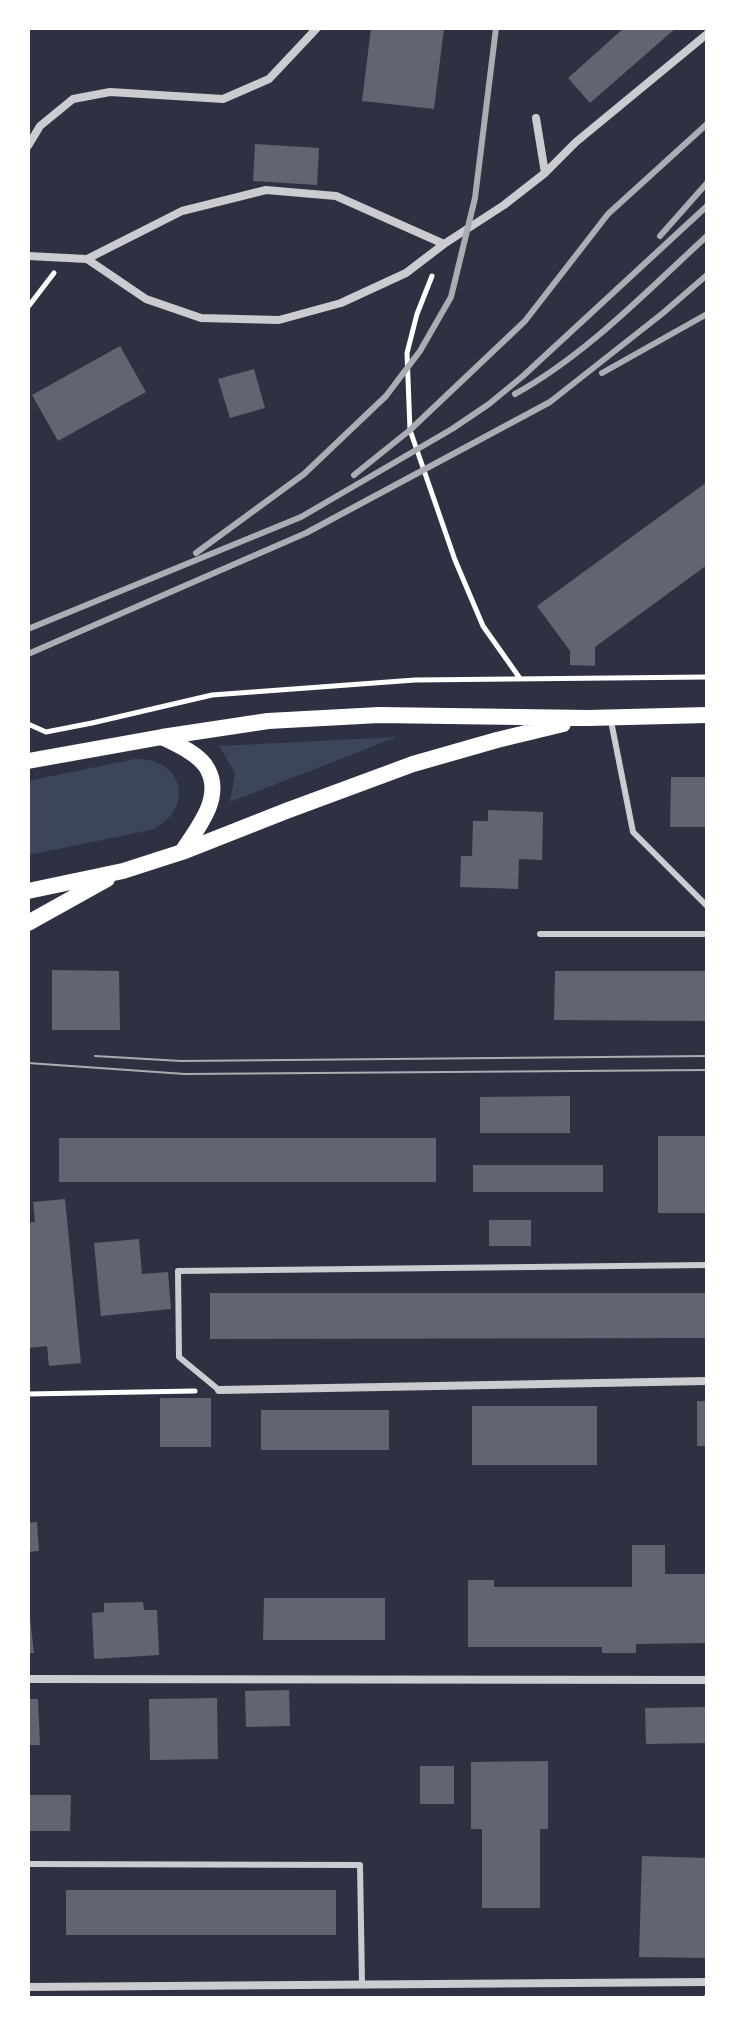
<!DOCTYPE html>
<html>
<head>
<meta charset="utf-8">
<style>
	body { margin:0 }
	#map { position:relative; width:735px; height:2026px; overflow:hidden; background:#2d3142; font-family:Overpass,sans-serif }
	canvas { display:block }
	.frame { position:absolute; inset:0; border:30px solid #fff; pointer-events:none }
</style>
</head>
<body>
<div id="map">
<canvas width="735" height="2026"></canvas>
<div class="frame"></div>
</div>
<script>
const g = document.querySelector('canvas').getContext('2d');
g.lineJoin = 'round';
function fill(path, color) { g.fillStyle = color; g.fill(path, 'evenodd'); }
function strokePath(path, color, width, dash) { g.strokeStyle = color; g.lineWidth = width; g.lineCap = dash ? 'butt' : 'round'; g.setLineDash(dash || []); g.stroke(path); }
const green = new Path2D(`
	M397,737L230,802L235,773L219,746Z
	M135,759C184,757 196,810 151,830L28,855V781Z`);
const building = new Path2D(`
	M371,28H444L434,109L362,101Z
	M624,28H676L590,103L568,78Z
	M255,144L319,148L317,185L253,181Z
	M120,346L146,392L58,441L32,395Z
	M254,369L265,408L230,418L218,379Z
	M707,482V565L595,647V666L570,665V651L537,606Z
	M671,777H707V827H670Z
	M488,810L543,812L542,860L519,859L518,889L460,887L461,856H472L473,821H488Z
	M52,970L119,971L120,1030H52Z
	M555,971H707V1021L554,1020Z
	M570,1096V1133H480V1097Z
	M658,1136H707V1213H658Z
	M59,1138H436V1182H59Z
	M473,1165H603V1192H473Z
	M65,1199L81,1363L49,1366L47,1346L29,1348L28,1223L35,1222L33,1202Z
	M489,1220H531V1246H489Z
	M139,1239L142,1274L168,1272L171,1309L101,1316L94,1243Z
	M210,1293H707V1338L210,1339Z
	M160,1398H211V1447H160Z
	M697,1401H707V1446H697Z
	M472,1406H597V1465H472Z
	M261,1410H389V1450H261Z
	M37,1522L39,1551L28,1552V1523Z
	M632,1545H665V1574H707V1643L636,1644V1653H602V1647H468V1580H494V1587H632Z
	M264,1598H385V1640H263Z
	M143,1602L144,1610H157L159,1655L94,1659L92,1613L104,1612V1603Z
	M28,1618H30L34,1653H28Z
	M289,1690L290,1726L246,1727L245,1691Z
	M217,1698L218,1759L150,1760L149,1699Z
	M28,1699H38L40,1745H28Z
	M707,1707V1743L646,1744L645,1708Z
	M548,1761V1829H540V1908H482V1829H471V1762Z
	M420,1766H454V1804H420Z
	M28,1795H71L70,1831H28Z
	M642,1856L707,1858V1958L639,1957Z
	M66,1890H336V1935H66Z`);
const path = new Path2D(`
	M432,276L417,314L407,353L410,430L455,560L483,626L519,677
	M28,307L54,273
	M28,724L46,732L92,723L212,695L415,680L707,677
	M28,1394L195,1391`);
const service = new Path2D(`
	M611,721L633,832L707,906
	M540,934H707
	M219,1390L179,1357L178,1271L707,1265
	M28,1864L360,1865L362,1984
	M707,1998V1997`);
const minor = new Path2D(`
	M536,118L545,173
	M28,146L40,126L73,99L110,92L223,99L269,79L317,28
	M28,256L87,259L182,211L266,190L336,196L444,244
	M87,259L146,299L201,318L279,320L341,303L406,273L444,244L504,205L545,173L576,142L707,34
	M219,1390L707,1381
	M28,1679L707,1680
	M28,1987L707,1982`);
const secondary = new Path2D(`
	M162,737C176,744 195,752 205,765C226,795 198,827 182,852
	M28,761L162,737L268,721L379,715L588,718L707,715
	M28,891L123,871L182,852L286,811L413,764L497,740L563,724
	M28,923L107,879`);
const tram = new Path2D(`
	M95,1056L181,1061L707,1056
	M28,1063L185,1074L707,1070`);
const rail = new Path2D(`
	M660,236L707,183
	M602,373L707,314
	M515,394C586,355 647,291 707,236
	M354,475L410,430L525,321L608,214L707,124
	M196,553L304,474L386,396L420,351L451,297L475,198L496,28
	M28,629L301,517L452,429L489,404L523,376L707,206
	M28,654L306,533L550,402L663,313L707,275`);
fill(green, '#3c4559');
fill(building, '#626471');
strokePath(path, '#fff', 5);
strokePath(service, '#caccd0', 6);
strokePath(minor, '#caccd0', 8);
strokePath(secondary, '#fff', 16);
strokePath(tram, '#abadb3', 2);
strokePath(rail, '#abadb3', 6);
</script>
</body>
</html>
